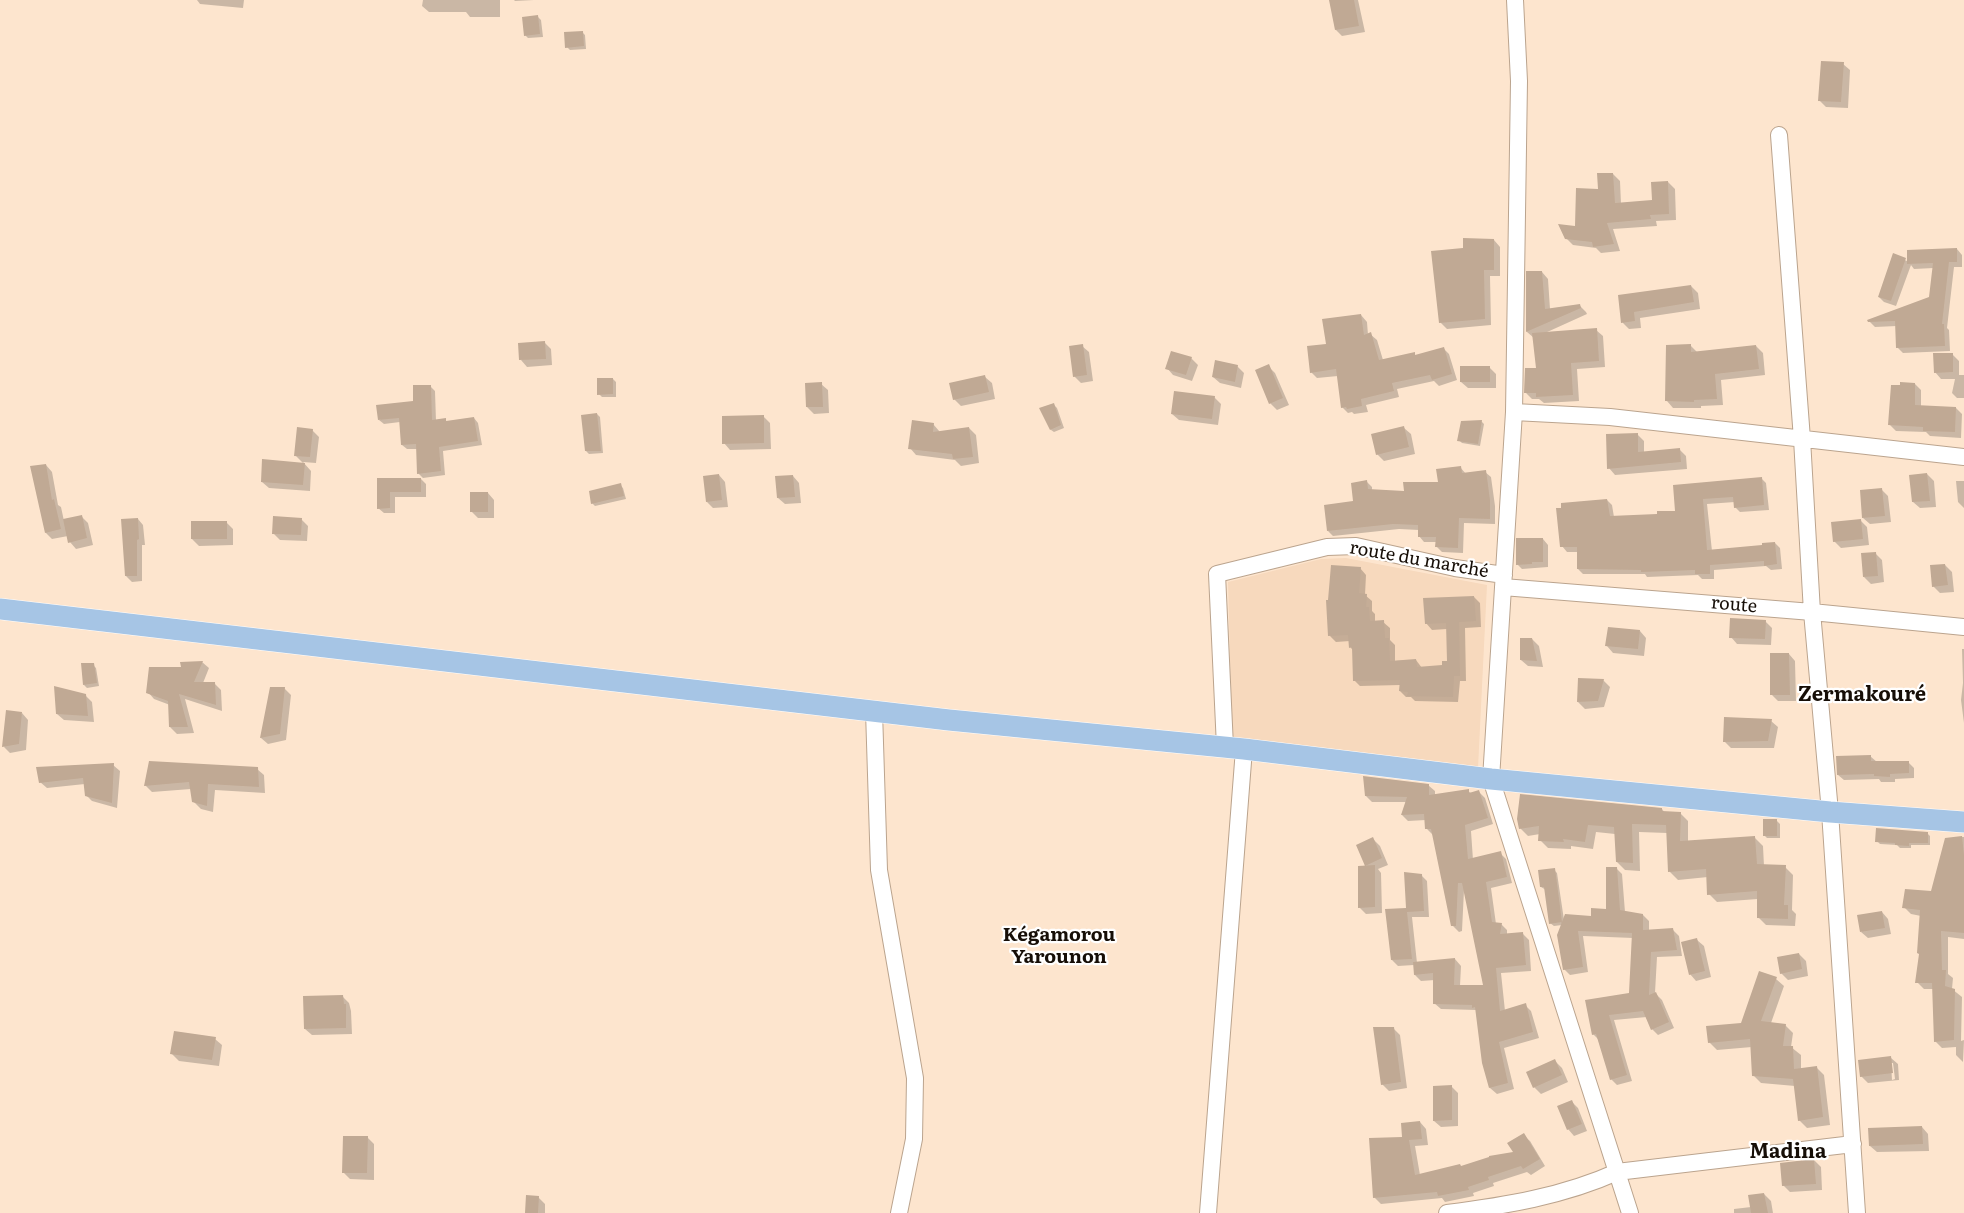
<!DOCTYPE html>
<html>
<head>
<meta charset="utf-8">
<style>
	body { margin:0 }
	canvas { display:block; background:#fde5ce }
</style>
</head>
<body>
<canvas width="1964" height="1213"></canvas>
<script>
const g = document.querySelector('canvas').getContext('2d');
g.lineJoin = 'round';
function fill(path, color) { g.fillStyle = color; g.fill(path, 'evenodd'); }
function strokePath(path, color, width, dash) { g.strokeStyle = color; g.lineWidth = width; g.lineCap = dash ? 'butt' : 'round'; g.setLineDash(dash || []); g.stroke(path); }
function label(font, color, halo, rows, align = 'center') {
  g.font = font + ' Literata,serif'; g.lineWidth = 4.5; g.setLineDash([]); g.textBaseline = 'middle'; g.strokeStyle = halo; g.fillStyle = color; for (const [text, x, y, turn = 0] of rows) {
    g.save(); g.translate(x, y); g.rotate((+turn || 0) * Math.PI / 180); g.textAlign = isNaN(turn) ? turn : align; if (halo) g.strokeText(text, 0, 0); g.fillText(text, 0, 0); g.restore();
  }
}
const built = new Path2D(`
	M1346,558L1487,585L1478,768L1232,737L1228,582L1321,559Z`);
const shadow = new Path2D(`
	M197,0H244L243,8L200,4Z
	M423,0H500V17H470L466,12H429L422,6Z
	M514,0H534L515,1Z
	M1330,0H1358L1365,32L1342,36L1336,30Z
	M538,17L541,20L543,37L528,38L525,35Z
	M582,32L585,35L586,49L570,50L567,47Z
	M1843,64L1850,70L1848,108L1826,107L1819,100Z
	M1613,174L1620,181L1621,204L1653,201L1668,182L1675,189L1676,220L1656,221L1657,226L1613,229L1620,251L1601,253L1596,248L1573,245L1566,238L1576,227L1599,191Z
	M1494,240L1500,247V276H1490L1491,325L1447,329L1440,322L1464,249Z
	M1957,249L1962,255V267H1954L1947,328L1949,330L1950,351L1903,353L1897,347V326L1875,327L1869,321L1930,298L1934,268L1914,269L1911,265L1896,306L1884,302L1879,297L1894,255L1909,262Z
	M1527,272H1542L1548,279L1550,309L1579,305L1586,312L1587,314L1545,333L1596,330L1603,336L1605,367L1577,369L1579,401L1544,403L1539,399H1532L1526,393L1537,369L1534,338L1527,332Z
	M1691,286L1698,293L1700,309L1640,318L1641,328L1629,329L1623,323L1619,296Z
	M1361,315L1367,322L1368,335L1370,334L1377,340L1383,360L1414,354L1417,356L1443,348L1449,354L1457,380L1439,386L1434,381L1397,389L1399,397L1366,405L1368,412L1354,414L1352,412L1348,413L1342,407L1338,376L1317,378L1311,372L1327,345Z
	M545,343L551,349L552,365L527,367L521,360Z
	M1082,346L1089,352L1093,381L1081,383L1074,376Z
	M1691,346L1697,352L1756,346L1763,353L1765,375L1721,380L1723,405L1701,406V408H1673L1667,401Z
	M1952,354L1959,361V375H1964V398H1957L1952,393L1955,379H1941L1935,372Z
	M1191,358L1198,365L1192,381L1173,375L1167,368Z
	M1237,366L1244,373L1241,388L1220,383L1213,377Z
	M1268,366L1275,373L1289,405L1277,410L1270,403Z
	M1489,367L1496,374V388H1468L1461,382Z
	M985,377L992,383L995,399L961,406L954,399Z
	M613,379L616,382V397H602L599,394Z
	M821,384L828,390L829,413L814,414L807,407Z
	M1915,384L1921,390V406L1956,408L1962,414L1961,438L1930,436L1926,432L1896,431L1890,425Z
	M430,386L435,391L436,421L445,420L448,422L474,418L478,423L482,445L443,451L445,475L423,478L418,473L417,449H407L402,445L400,422L384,424L379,420L415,402Z
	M1214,397L1221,404L1218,425L1179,420L1172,414Z
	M1054,405L1057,408L1064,428L1054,432L1051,430Z
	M597,414L600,417L603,453L589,454L586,451Z
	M763,416L770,423L771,449L730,450L724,443Z
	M1481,421L1484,424L1480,446L1462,443L1459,440Z
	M933,424L940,432L969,428L976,435L979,463L961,466L955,460L916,455L910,448Z
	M1404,428L1411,434L1415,454L1384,461L1377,454Z
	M312,430L319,437L316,463L303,462L311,471L310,491L269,488L262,482L304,464L295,455Z
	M1637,434L1644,441V453L1679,449L1686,456L1687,469L1615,475L1609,468Z
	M46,465L52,472L58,505L61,507L64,521L82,517L88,523L93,545L76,549L70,542L68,536L52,539L46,533Z
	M1460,467L1466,474L1485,472L1491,477L1495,506V524L1464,523L1463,553L1442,552L1436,546L1437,542H1424L1419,536V530L1399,529L1333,536L1328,531L1355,502L1367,482L1372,487V491L1405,492L1439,483Z
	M1927,474L1934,481L1936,507L1920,508L1913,502Z
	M719,475L725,482L728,507L713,508L707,502Z
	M793,476L799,483L801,503L785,504L778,498Z
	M1761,478L1766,483L1769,510L1740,512L1735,507V502L1707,504L1712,551L1764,546L1775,543L1780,548L1782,569L1771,570L1766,566L1714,570V579H1702L1698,575L1647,577L1645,574H1583L1578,569V552H1567L1562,546L1607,500L1612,505L1614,517L1659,515L1676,512L1674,486Z
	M421,479L426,484V497H395V513H384L378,508V480Z
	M1956,481H1964V508L1958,502Z
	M620,485L623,488L626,499L595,506L592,503Z
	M1881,489L1888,496L1891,522L1870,524L1863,518Z
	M488,493L494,500V518H478L471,511Z
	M138,519L143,525L145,545H142V581L132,582L126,576Z
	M301,519L308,526L307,541L280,540L273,533Z
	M1861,521L1867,527L1869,545L1841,548L1834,541Z
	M226,522L233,529V545L199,546L192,539Z
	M1543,539L1548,545V567L1522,569L1517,564Z
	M1875,553L1882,560L1884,582L1871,584L1864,577Z
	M1945,565L1952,572L1954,592L1940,593L1933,586Z
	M1360,568L1366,575L1365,595L1372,601V611L1375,614V622H1383L1390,628V640L1395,645V661L1416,660L1422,668L1443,667L1448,662L1447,629L1432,630L1426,623L1474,597L1480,603L1481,627L1465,628L1466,681H1460L1458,702L1415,701L1411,697H1406L1400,691V685L1360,686L1354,680L1353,650L1350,647V641L1336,642L1330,636Z
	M1765,621L1772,628L1771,645L1737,644L1731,637Z
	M1640,631L1646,638L1644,656L1613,653L1607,646Z
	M1532,639L1539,646L1543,667L1528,666L1521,660Z
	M1962,649H1964V723L1961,700L1963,683Z
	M1789,654L1795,661L1796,701H1778L1772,695Z
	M202,662L209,668L203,683H214L221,690L222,711L185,699L194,733L177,734L170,727V705L154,699L148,692L182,668Z
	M93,665L96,668L99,686L87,688L84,685Z
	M1603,680L1610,687L1604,707L1585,709L1578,702Z
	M272,688H284L291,695L286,740L268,744L261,738Z
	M85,695L92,702L94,722L64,720L57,714Z
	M22,713L28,720L26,750L10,753L4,747Z
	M1771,721L1778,727L1774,748H1731L1724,741Z
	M1870,756L1877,762H1908L1914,768V778L1895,779V782H1881L1879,779L1844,780L1838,775Z
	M113,765L120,771L117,808L92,801L86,795L85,784L47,788L40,782Z
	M257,769L264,775L265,793L215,790L213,812L201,809L194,802L191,789L152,792L145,785Z
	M1428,785L1435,791V796L1468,791L1471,793L1479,792L1485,798L1493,824L1471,831L1473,860L1500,853L1506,859L1512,883L1491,888L1496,924H1501L1507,930V935L1523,934L1529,940L1531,971L1501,973L1505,1011L1525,1005L1531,1011L1539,1038L1504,1048L1514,1089L1497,1094L1490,1088L1483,1063L1476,1010L1441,1009L1434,1003L1435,980L1421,981L1415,975L1414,965L1398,966L1392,960L1407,910L1421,875L1427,881L1429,917H1412L1417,963L1455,959L1461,966L1460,986L1485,987L1464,890L1462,931L1459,932L1453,926L1433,835L1427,829L1426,820L1408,821L1402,815L1406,802H1372L1366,796Z
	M1662,809L1665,813H1680L1688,821V842L1755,838L1763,846L1764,866L1785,867L1793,875L1792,910L1796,914L1795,926L1766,925L1758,917V899L1717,902L1709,894L1708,877L1678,880L1670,872L1667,833L1639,832L1640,871L1625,870L1617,862L1615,834L1596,832L1593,849L1571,846V849L1548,848L1540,840V834L1528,836L1520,828Z
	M1777,821L1780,824V838H1767L1764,835Z
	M1927,833L1930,836V845H1911V848H1900L1897,845L1880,844L1877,841Z
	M1962,837H1964V939L1948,937V974L1953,978L1952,989L1962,997L1961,1041L1964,1040L1963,1062L1956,1055V1047L1942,1048L1935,1041L1933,989H1924L1917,982L1920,955L1921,916L1911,914L1904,907L1932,893Z
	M1373,839L1380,846L1388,865L1378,869L1381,873L1382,913L1366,914L1359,907L1367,867L1358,845Z
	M1616,868L1622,874L1625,912L1643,915L1649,921V931L1673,930L1679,936L1682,956L1657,957L1655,993L1662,1000L1674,1028L1658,1035L1652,1029L1647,1017L1614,1020L1632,1081L1617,1085L1611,1079L1598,1039L1593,1034L1587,1001L1631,994L1633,938L1583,936L1588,972L1570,975L1564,969L1562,925L1554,926L1550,923L1546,890L1541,887L1554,870L1557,873L1564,920L1592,918L1608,911Z
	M1882,912L1888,919L1891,934L1868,938L1861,932Z
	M1697,940L1704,946L1711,977L1696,981L1690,974Z
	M1799,954L1806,961L1808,976L1788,980L1781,973Z
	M1776,979L1784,986L1771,1023L1785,1025L1793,1033L1791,1047L1801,1055V1069L1816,1067L1824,1075L1830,1125L1807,1128L1799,1120L1795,1086L1761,1083L1753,1075L1752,1047L1717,1050L1709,1042L1742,1024Z
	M343,997L349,1003L351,1011L352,1034L312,1035L305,1029Z
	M1393,1028L1400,1035L1407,1088L1389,1091L1382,1084Z
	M215,1039L222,1045L219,1066L179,1061L172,1054Z
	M1891,1058L1898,1064L1899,1080L1868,1083L1861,1076ZM1891,1063H1893L1895,1079L1892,1080Z
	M1555,1061L1562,1068L1568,1082L1541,1094L1534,1087Z
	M1451,1086L1458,1093V1126L1441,1127L1434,1121Z
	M1571,1101L1578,1108L1587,1131L1574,1136L1568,1129Z
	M1420,1122L1426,1129L1428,1145L1415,1146L1420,1175L1462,1168L1515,1153L1523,1135L1530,1141L1545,1166L1531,1175L1527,1172L1493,1183L1494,1186L1473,1193L1474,1196L1445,1202L1442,1198L1381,1204L1374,1197L1403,1138Z
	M1922,1127L1928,1134L1929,1151L1877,1152L1870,1146Z
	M367,1137L374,1144V1180L350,1179L343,1172Z
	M1814,1160L1821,1167L1822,1190L1790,1192L1783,1185Z
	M1764,1194L1771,1201L1773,1213H1734V1209L1751,1207Z
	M538,1197L545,1204V1213H526Z`);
const building = new Path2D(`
	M1329,0H1354L1359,26L1335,30Z
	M538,15L540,34L524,36L522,17Z
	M583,31L584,46L565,48L564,32Z
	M1821,61L1844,62L1841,102L1818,101Z
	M1597,173H1613L1615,203L1652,200L1651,182L1668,181L1669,214L1650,215L1651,219L1607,223L1614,244L1593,247L1592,242L1565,239L1558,224L1575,226L1576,188L1598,189Z
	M1463,238L1494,239V270H1484L1485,319L1439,323L1431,251L1463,248Z
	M1957,248V262H1949L1942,324H1944L1945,346L1896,348L1895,321L1868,322L1867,320L1929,297L1933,263L1907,264V250Z
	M1893,253L1906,258L1891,301L1878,297Z
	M1526,271H1542L1545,309L1580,304L1581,308L1526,332Z
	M1691,285L1694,302L1634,312L1635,321L1621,323L1618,295Z
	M1361,314L1364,335L1371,332L1379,360L1415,352V355L1444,347L1452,374L1432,380L1430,375L1392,383L1394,391L1361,399L1362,406L1347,409L1346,407L1341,408L1336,369L1310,373L1307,346L1326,344L1322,319Z
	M1597,328L1599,361L1571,363L1573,395L1536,397V393H1524L1525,368H1536L1532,333Z
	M545,341L546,359L519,360L518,343Z
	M1083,344L1087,375L1073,377L1069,346Z
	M1691,344V352L1756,345L1759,369L1715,374L1717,399L1694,400V402L1665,401L1666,345Z
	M1171,351L1192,357L1186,375L1165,369Z
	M1933,353H1953V372L1934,373Z
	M1215,360L1238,365L1235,382L1212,377Z
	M1269,364L1283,398L1269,404L1255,370Z
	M1460,366H1490V382H1460Z
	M985,375L989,392L953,400L949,383Z
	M597,378H613V394L597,395Z
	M822,382L823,407H806L805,383Z
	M1900,382L1915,383V405L1956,407L1955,432L1923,431V427L1888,425L1891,385H1900Z
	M413,385H431L432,420L446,418V421L474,417L478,441L439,447L441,471L417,474L416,444L401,445L399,418L378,420L376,405L413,401Z
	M1174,391L1215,396L1212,419L1171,414Z
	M1054,403L1061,425L1050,430L1039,408Z
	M597,413L601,451H585L581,415Z
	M764,415V443L722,444V416Z
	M912,420L934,423L933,432L969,427L973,457L953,459L952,454L908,449Z
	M1482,420L1478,444L1457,441L1461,421Z
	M1404,426L1409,447L1376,455L1371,434Z
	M297,427L313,429L310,457L294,456Z
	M1638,433V452L1680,448L1681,462L1607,469L1606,434Z
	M262,459L305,463L303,485L261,482Z
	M46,464L52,500L54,499L61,529L45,533L30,466Z
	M1461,466L1462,473L1486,470L1490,500V519L1459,518L1458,548L1435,547L1436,537H1418V525L1393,524L1327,531L1324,505L1353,501L1351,483L1367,480L1368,489L1404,491L1403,482H1438L1436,469Z
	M1927,473L1930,501L1912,502L1909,475Z
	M719,474L722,500L706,502L703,476Z
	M793,475L795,497L777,498L775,476Z
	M1762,477L1764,505L1734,508L1733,497L1703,499L1707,550L1762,545V543L1775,542L1777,564L1764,566V561L1710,565V574H1695V570L1641,572V570L1577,569V547H1560L1556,508H1561V503L1607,499L1610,516L1657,514V511H1675L1673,485Z
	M377,478H421V492H390V508L377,509Z
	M621,483L624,496L591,504L589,491Z
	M1882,488L1885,516L1862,518L1860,490Z
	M470,492H488V512H470Z
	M82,515L87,538L68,543L63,519Z
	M273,516L302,518L301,535L272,534Z
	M138,518L139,539L137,540V576H125L121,519Z
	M1861,519L1863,539L1833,542L1831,522Z
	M191,521H227V539H191Z
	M1516,538H1543V562H1532V564L1516,565Z
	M1876,552L1878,576L1863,577L1861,553Z
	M1945,564L1948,585L1932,587L1930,565Z
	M1331,565L1361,567L1359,593L1367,594L1366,607H1369L1370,621L1384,620L1385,638H1389L1390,661L1416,659L1417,667L1442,665V661H1447L1446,623L1425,624L1423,598L1474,596L1476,621L1459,622L1460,676H1454L1453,697L1407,696L1408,692L1399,691L1400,680L1353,681L1352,647L1349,648L1348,635L1328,636L1326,600H1328Z
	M1730,618L1766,620L1765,639L1729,638Z
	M1608,627L1640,630L1638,649L1605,646Z
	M1520,638H1532L1537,661L1520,660Z
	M1770,653H1789L1790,695H1770Z
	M203,661L194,682H215L216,705L179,694L188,727H169L168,701L146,693L149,667H181L180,662Z
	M81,663H94L97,683L83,685Z
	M1578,678L1604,679L1598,701L1577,702Z
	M54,686L86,694L88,716L56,714Z
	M270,687H285L280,734L260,738Z
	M6,710L22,712L19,744L2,747Z
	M1724,717L1772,719L1768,741L1723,742Z
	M1871,755V761H1909V773L1890,774V777L1874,776V774L1837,775L1836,756Z
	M149,761L258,767L259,787L208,784L207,806L192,802L189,782L144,786Z
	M114,763L112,803L85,796L83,778L39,783L36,767Z
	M1363,776L1429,784V795L1469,789V793L1479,790L1488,818L1465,825L1468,859L1501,851L1507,877L1486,882L1492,922L1502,923L1500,934L1523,932L1526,965L1496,968L1500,1011L1526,1003L1533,1032L1499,1042L1508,1083L1489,1088L1482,1063L1475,1007L1472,1008V1005L1433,1004V973L1414,975L1413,962L1455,958L1454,985H1483L1462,883H1458L1456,926H1451L1431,829H1425L1424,814L1401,815L1407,797L1365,796Z
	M1520,794L1662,808V811L1681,812L1680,841L1755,836L1757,864L1786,865L1784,905H1788V919L1757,918V891L1707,895L1706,869L1668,872L1666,825L1632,824L1633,863L1616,862L1614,827L1588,825L1585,842L1563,839L1564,842L1538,841L1539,826L1519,829L1517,819Z
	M1763,819H1777V836H1763Z
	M1876,828L1928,832V843H1909V846L1895,845V843L1875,842Z
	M1962,836L1964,855V933L1941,931L1942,970H1946L1945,986L1955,989L1954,1040L1934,1042L1932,983H1915L1919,954L1917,953L1920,910L1902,908L1905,889L1931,891L1945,838Z
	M1373,837L1382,858L1365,866L1356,845Z
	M1375,865V907L1358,908V866Z
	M1606,867H1617L1620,910L1643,914V930L1673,928L1677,950L1651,952L1649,995L1656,992L1669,1022L1651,1030L1643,1011L1609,1015L1627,1075L1610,1080L1596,1034L1592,1035L1585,1000L1629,993L1632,933L1578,931L1583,967L1563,970L1557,935L1565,914L1591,916V908L1606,909Z
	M1555,868L1562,922L1549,924L1544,887H1540L1538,870Z
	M1404,872L1422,874L1424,911L1407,912L1412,959L1391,960L1385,909L1406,908Z
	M1882,911L1885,928L1860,932L1857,915Z
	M1697,938L1705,971L1689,975L1681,942Z
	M1799,953L1802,969L1780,974L1777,957Z
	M1759,971L1777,977L1761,1021L1786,1024L1783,1046H1793L1794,1069L1817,1066L1823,1117L1798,1121L1793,1079L1752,1076L1750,1039L1708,1043L1706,1026L1741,1023Z
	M343,995L344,1004H346V1028L304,1029L303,996Z
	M1373,1027H1394L1401,1082L1381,1085Z
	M174,1031L216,1037L212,1060L170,1054Z
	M1891,1056L1893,1073L1860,1077L1858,1060Z
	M1555,1059L1562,1075L1533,1088L1526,1072Z
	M1452,1085V1120L1433,1121V1086Z
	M1572,1100L1582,1124L1567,1130L1557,1106Z
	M1420,1121L1422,1139L1409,1140L1415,1175L1460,1164L1461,1166L1489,1157V1156L1513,1152L1507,1143L1524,1133L1540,1159L1523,1169L1521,1166L1488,1177L1489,1180L1468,1187L1469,1190L1438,1196L1437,1192L1373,1198L1369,1138L1402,1137L1401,1123Z
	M1922,1126L1923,1144L1869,1146L1868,1128Z
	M343,1136H368L367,1173H342Z
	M1814,1159L1816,1184L1782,1186L1780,1163Z
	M1764,1193L1768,1213H1751L1748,1195Z
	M526,1195L539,1196L538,1213H525Z`);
const minor = new Path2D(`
	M1515,0L1519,81L1514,412L1491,779L1630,1213
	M1779,135L1802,439L1812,612L1830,812L1857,1213
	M1514,412L1610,417L1964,457
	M1503,587L1812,612L1964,627
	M874,711L879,870L915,1078L914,1139L899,1213
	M1225,747L1217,574L1327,547L1356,546L1455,568L1504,575
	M1208,1213L1244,749
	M1447,1213C1504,1206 1564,1196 1617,1172L1853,1144`);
const major = new Path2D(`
	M0,609L949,720L1244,749L1491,779L1830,812L1964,822`);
const streetNames = [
	["route du marché",1419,560,10],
	["route",1734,605,5]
];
const neighbourhoodNames = [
	["Kégamorou",1059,935],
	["Yarounon",1059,957]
];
const quarterNames = [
	["Zermakouré",1862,695],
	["Madina",1788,1152]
];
fill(built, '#f7d9bd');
fill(shadow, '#0003');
fill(building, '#c0a994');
strokePath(minor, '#bba48e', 18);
strokePath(major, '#fff', 22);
strokePath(minor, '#fff', 16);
strokePath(major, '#a6c5e5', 21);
label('18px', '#160e07', '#fff', streetNames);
label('bold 19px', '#160e07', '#fff', neighbourhoodNames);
label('bold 20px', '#160e07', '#fff', quarterNames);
</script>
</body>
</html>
